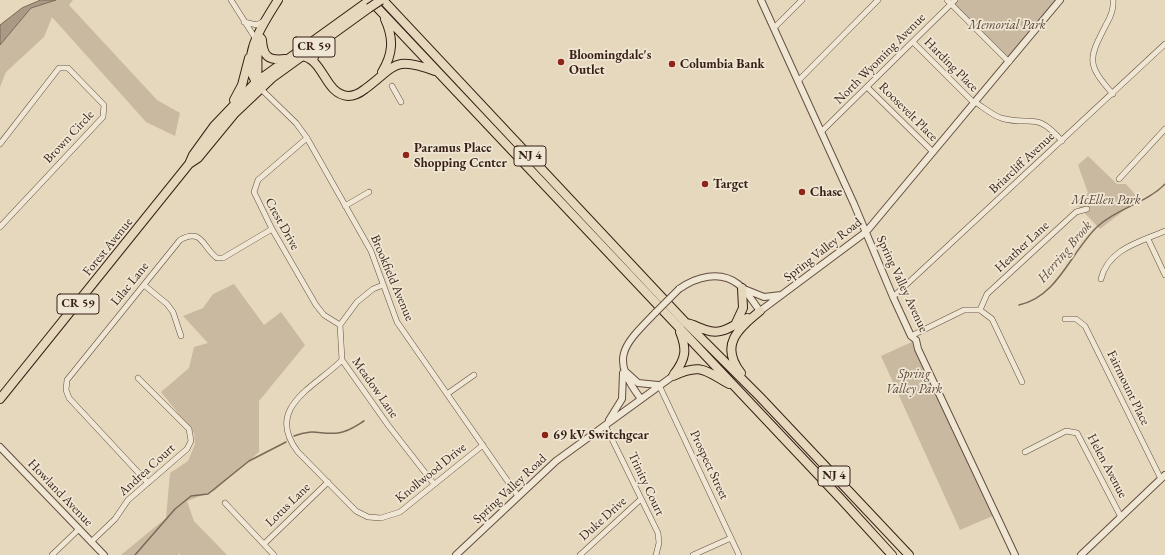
<!DOCTYPE html>
<html>
<head>
<meta charset="utf-8">
<style>
	body { margin:0 }
	canvas { display:block; background:#e6d8bc }
</style>
</head>
<body>
<canvas width="1165" height="555"></canvas>
<script>
const g = document.querySelector('canvas').getContext('2d');
g.lineJoin = 'round';
function fill(path, color) { g.fillStyle = color; g.fill(path, 'evenodd'); }
function strokePath(path, color, width, dash) { g.strokeStyle = color; g.lineWidth = width; g.lineCap = dash ? 'butt' : 'round'; g.setLineDash(dash || []); g.stroke(path); }
function label(font, color, halo, rows, align = 'center') {
  g.font = font + ' "EB Garamond",serif'; g.lineWidth = 3.5; g.setLineDash([]); g.textBaseline = 'middle'; g.strokeStyle = halo; g.fillStyle = color; for (const [text, x, y, turn = 0] of rows) {
    g.save(); g.translate(x, y); g.rotate((+turn || 0) * Math.PI / 180); g.textAlign = isNaN(turn) ? turn : align; if (halo) g.strokeText(text, 0, 0); g.fillText(text, 0, 0); g.restore();
  }
}
const green = new Path2D(`
	M56,0H73L69,5L157,100L180,113L175,136L146,122L52,17L44,37L6,72L0,87V45L31,8Z
	M955,0H1061L1009,62L951,4Z
	M1088,156L1117,184H1126L1139,199L1100,229L1074,202L1088,193L1078,165Z
	M234,284L264,325L281,312L305,345L259,401V452L214,491L187,501L194,521L227,555H180V553L178,555H121L166,518L170,473L188,461L195,444L194,433L161,392L189,368L194,347L208,343L183,316L203,308L213,294Z
	M916,340L995,515L960,530L881,356Z`);
const water = new Path2D(`
	M41,0H56L31,8L0,45V25L22,8Z`);
const stream = new Path2D(`
	M1019,305C1058,297 1071,251 1098,226C1117,208 1147,203 1165,184
	M294,436C314,428 320,435 338,433C348,432 356,426 364,421
	M135,555L175,509L191,496L208,494L249,461L286,442`);
const minor = new Path2D(`
	M231,0L257,41
	M947,0L1009,62
	M244,22L257,25L264,21
	M774,28L802,0
	M913,42L974,103
	M798,81L878,0
	M392,86L401,102
	M867,87L933,152
	M261,89L296,123L307,138L371,251L397,322L518,496
	M1113,94C1085,63 1089,58 1107,23C1111,16 1114,9 1113,0
	M975,102C983,107 992,115 1001,118C1033,127 1035,110 1062,141
	M821,132L955,0
	M307,138L258,180L254,192L272,229L316,305L324,315L340,325
	M0,144L59,68H68L104,105L103,117L0,227
	M1119,179L1165,129
	M345,206L369,192
	M1148,239L1165,275
	M1101,279C1108,249 1140,242 1165,231
	M144,285L167,304L173,312L181,336
	M383,285L373,289L357,302L340,325L342,360L388,425L434,484
	M893,297L1165,44
	M980,310L987,294L1076,212L1087,209
	M1065,319H1076L1085,326L1161,479
	M911,336L964,310H980L992,319L1022,382
	M342,360C317,386 263,407 298,452L356,511L368,517L381,518L400,512L483,445
	M659,385L739,555
	M447,394L474,375
	M605,425L658,533L659,543L656,555
	M1025,452L1066,431L1077,433L1121,517
	M148,483L69,398L66,390L67,380L180,240C202,227 203,248 217,258H223L272,229
	M225,503L274,555
	M91,542L115,519L128,500L187,449L191,441L189,429L138,378
	M264,544L328,482
	M52,555L79,529
	M580,555L641,499
	M693,555L731,538`);
const tertiary = new Path2D(`
	M761,0L854,204L893,297L911,336L916,340L918,349L1015,555
	M679,289C696,277 720,270 738,284C747,291 753,302 760,311L866,232L1060,0
	M744,289L764,297L781,295
	M626,372L638,383L658,385
	M641,399C609,357 623,346 656,312
	M609,420L622,399L623,373
	M0,447L104,555
	M456,555L556,461L673,376
	M1081,555L1165,475`);
const primary = new Path2D(`
	M262,40C263,56 268,61 285,59
	M256,82C260,68 254,53 261,38
	M259,86C237,60 263,24 278,0
	M234,100L242,85L249,58
	M189,164L193,155L214,126L256,82L370,0
	M0,399L189,164L198,158L235,113L272,78L369,8`);
const trunk = new Path2D(`
	M370,0L840,498L892,555
	M383,0L685,322L760,397L909,555
	M301,56C324,58 324,94 348,96C354,96 360,93 365,89C395,67 393,55 435,71
	M313,60L318,45
	M382,72C393,54 394,39 385,19
	M686,323C693,324 699,328 706,330C722,336 733,325 747,318
	M736,323L743,308L742,288
	M741,373C719,345 738,329 760,311
	M674,374C686,359 687,349 680,332
	M673,376C701,363 704,370 729,384`);
const tertiaryBridge = new Path2D(`
	M656,312L679,289`);
const primaryBridge = new Path2D(`
	M369,8L381,0`);
const markers = [
	[561,62,4,"#8f2418"],
	[672,64,4,"#8f2418"],
	[406,155,4,"#8f2418"],
	[705,184,4,"#8f2418"],
	[802,192,4,"#8f2418"],
	[545,435,4,"#8f2418"]
];
const shields = [
	[314,47,42],
	[530,156,32],
	[78,304,42],
	[834,476,32]
];
const shieldNames = [
	["CR 59",314,47],
	["NJ 4",530,156],
	["CR 59",78,304],
	["NJ 4",834,476]
];
const parkNames = [
	["Memorial Park",1007,25],
	["McEllen Park",1106,200],
	["Spring",914,374],
	["Valley Park",914,389]
];
const poiNames = [
	["Bloomingdale's",569,55],
	["Outlet",569,70],
	["Columbia Bank",680,64],
	["Paramus Place",414,148],
	["Shopping Center",414,163],
	["Target",713,184],
	["Chase",810,192],
	["69 kV Switchgear",553,435]
];
const streetNames = [
	["North Wyoming Avenue",880,59,-45],
	["Harding Place",951,65,45],
	["Roosevelt Place",908,112,45],
	["Brown Circle",69,137,-47],
	["Briarcliff Avenue",1022,163,-43],
	["Crest Drive",282,224,61],
	["Forest Avenue",108,247,-51],
	["Heather Lane",1022,247,-43],
	["Spring Valley Road",823,250,-38],
	["Brookfield Avenue",392,278,67],
	["Lilac Lane",130,284,-51],
	["Spring Valley Avenue",902,284,65],
	["Meadow Lane",375,388,55],
	["Fairmount Place",1128,388,64],
	["Prospect Street",709,465,65],
	["Helen Avenue",1107,466,62],
	["Andrea Court",147,470,-42],
	["Knollwood Drive",431,473,-39],
	["Trinity Court",646,484,65],
	["Spring Valley Road",510,489,-43],
	["Howland Avenue",60,493,46],
	["Lotus Lane",288,505,-44],
	["Duke Drive",603,519,-42]
];
const waterNames = [
	["Herring Brook",1065,252,-50]
];
fill(green, '#c8b9a0');
fill(water, '#aa9984');
strokePath(water, '#7c6858', 1);
strokePath(stream, '#7c6858', 1.5);
strokePath(minor, '#634d40', 6);
strokePath(tertiary, '#634d40', 8);
strokePath(primary, '#371f16', 10);
strokePath(trunk, '#371f16', 10);
strokePath(minor, '#efe6d3', 5);
strokePath(tertiary, '#efe6d3', 6);
strokePath(primary, '#e6d8bc', 8);
strokePath(trunk, '#e6d8bc', 8);
strokePath(tertiaryBridge, '#634d40', 8, []);
strokePath(primaryBridge, '#371f16', 10, []);
strokePath(tertiaryBridge, '#efe6d3', 6);
strokePath(primaryBridge, '#e6d8bc', 8);
for (const [x, y, r, color] of markers) { const dot = new Path2D(); dot.arc(x, y, r, 0, 2 * Math.PI); g.fillStyle = color; g.fill(dot); strokePath(dot, '#efe6d3', 1.5); }
for (const [x, y, w] of shields) { const box = new Path2D(); box.roundRect(x - w / 2, y - 10, w, 20, 3); g.fillStyle = '#efe6d3'; g.fill(box); strokePath(box, '#371f16', 1); }
label('bold 12px', '#371f16', null, shieldNames);
label('italic 13px', '#5b4638', '#efe6d3', parkNames);
label('bold 13px', '#371f16', '#efe6d3', poiNames, 'left');
label('13px', '#371f16', '#efe6d3', streetNames);
label('italic 14px', '#5f4a3c', '#efe6d3', waterNames);
</script>
</body>
</html>
